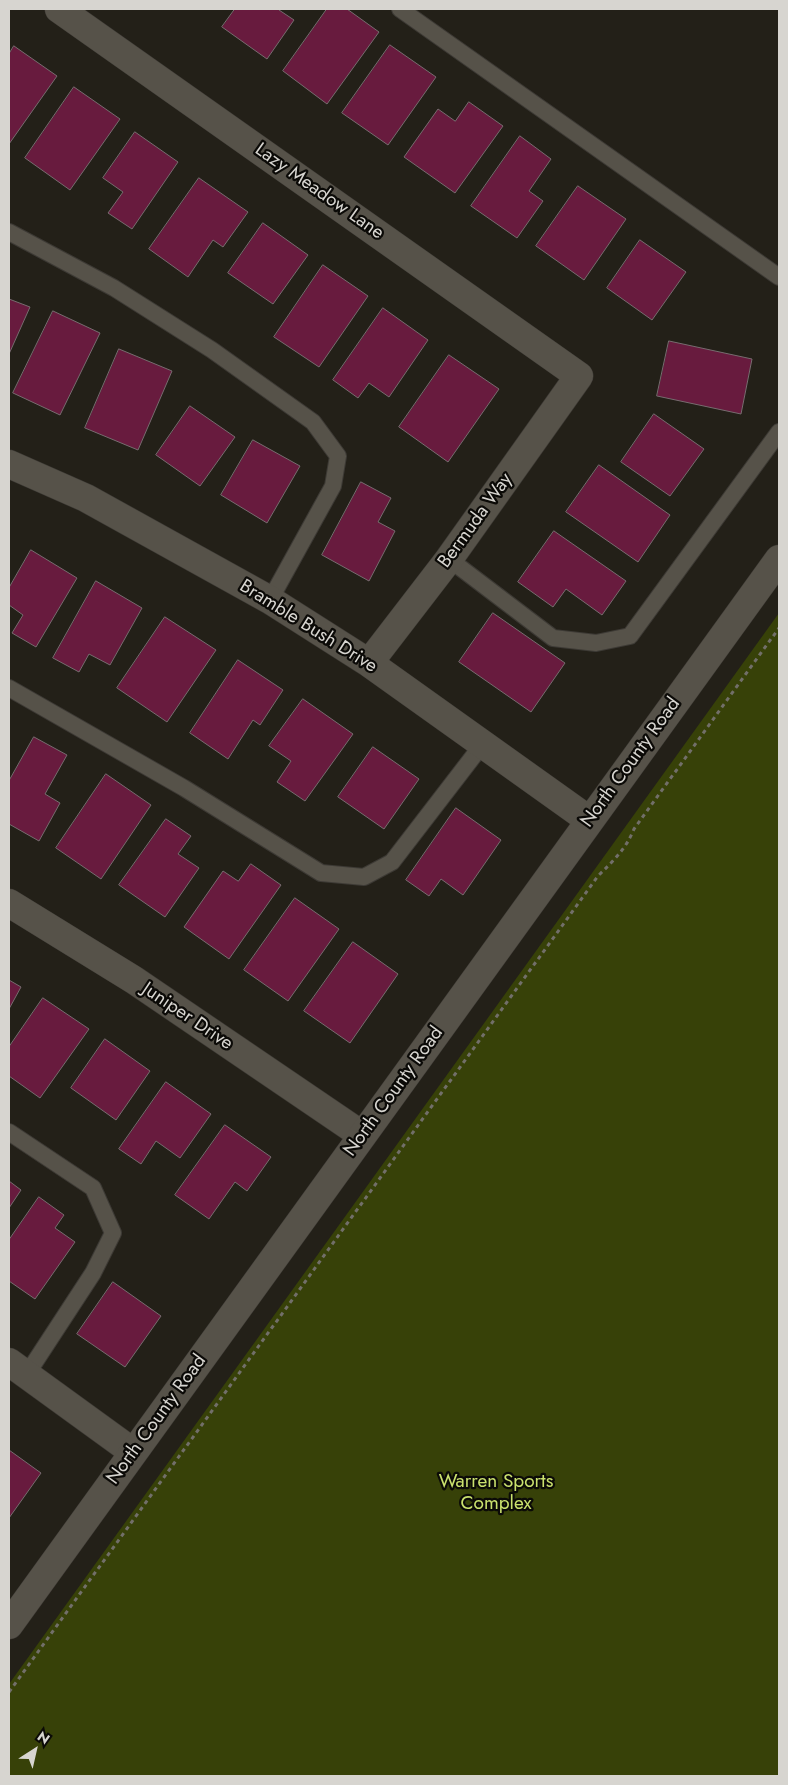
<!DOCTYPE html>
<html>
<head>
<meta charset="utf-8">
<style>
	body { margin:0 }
	#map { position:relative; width:788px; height:1785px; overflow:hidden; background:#232018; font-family:Jost,sans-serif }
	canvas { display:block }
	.frame { position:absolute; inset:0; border:10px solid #d7d5d0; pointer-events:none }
	.north { position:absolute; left:10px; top:1725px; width:50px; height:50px; -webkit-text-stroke:4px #0b0a07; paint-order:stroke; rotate:35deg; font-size:14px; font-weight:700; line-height:20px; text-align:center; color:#d7d5d0 }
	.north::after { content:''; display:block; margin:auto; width:18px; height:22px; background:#d7d5d0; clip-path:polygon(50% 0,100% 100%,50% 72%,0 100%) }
</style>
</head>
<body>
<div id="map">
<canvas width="788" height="1785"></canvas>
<div class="frame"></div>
<div class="north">N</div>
</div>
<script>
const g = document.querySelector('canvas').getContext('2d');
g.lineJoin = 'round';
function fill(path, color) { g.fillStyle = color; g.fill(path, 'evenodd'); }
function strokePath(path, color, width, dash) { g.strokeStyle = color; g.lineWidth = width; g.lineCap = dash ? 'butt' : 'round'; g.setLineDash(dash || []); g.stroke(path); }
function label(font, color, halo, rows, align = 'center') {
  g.font = font + ' Jost,sans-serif'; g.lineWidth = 4.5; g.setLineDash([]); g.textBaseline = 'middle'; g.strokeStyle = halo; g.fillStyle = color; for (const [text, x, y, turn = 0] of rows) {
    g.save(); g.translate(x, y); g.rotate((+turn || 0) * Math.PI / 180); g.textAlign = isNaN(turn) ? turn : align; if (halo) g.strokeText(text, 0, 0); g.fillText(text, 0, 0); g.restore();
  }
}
const green = new Path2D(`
	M779,613V1776H9V1684Z`);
const building = new Path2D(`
	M235,9H280L279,10L294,20L267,59L222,27Z
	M327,9H347L379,32L327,104L283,71Z
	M390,45L436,77L388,145L342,113Z
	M14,46L57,76L9,144V54Z
	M74,87L120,119L70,190L25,158Z
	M469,102L503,126L455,193L404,157L438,109L455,121Z
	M135,132L178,162L132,229L108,213L123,192L103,178Z
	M520,136L551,159L529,191L543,201L517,238L471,206Z
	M199,178L248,212L223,247L213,240L188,277L149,249Z
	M578,186L626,219L584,280L536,246Z
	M263,223L308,255L273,304L228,273Z
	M640,240L686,272L652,320L607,288Z
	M323,265L368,296L319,367L274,337Z
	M9,299L30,307L9,354Z
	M383,308L428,340L389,397L369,383L358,398L333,380Z
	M53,311L100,333L60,415L13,393Z
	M669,341L752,359L741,414L657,396Z
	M119,349L172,371L138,450L85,428Z
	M449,355L499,389L448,462L399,427Z
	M190,406L235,437L200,486L156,455Z
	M654,414L704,449L670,496L621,462Z
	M253,440L300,466L267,523L221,495Z
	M599,465L670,515L638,562L566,512Z
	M361,482L391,498L378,522L395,531L369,581L322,555Z
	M554,531L626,581L602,615L566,589L553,607L518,582Z
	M31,550L77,578L36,647L12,633L23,615L9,605V588Z
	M96,581L142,608L110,665L89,654L79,672L53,658Z
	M493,613L565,663L531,712L459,662Z
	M165,617L216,650L167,722L117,688Z
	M238,660L283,690L260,725L253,720L228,759L190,733Z
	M303,699L353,734L305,801L277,782L291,761L269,746Z
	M34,737L67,755L45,794L60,803L39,841L9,824V781Z
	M373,747L419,779L384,829L338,797Z
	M106,774L151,805L101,879L56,848Z
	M456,808L501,840L463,895L441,879L429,896L406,880Z
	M166,819L191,836L178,854L199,868L165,917L119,885Z
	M251,864L281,885L229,959L184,927L223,871L238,881Z
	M295,898L339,929L288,1001L244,970Z
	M353,942L398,974L350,1043L304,1011Z
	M9,980L21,987L9,1009Z
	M43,998L89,1029L40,1098L9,1076V1047Z
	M105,1039L150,1071L116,1120L71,1088Z
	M166,1082L211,1114L180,1158L156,1141L141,1164L119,1149Z
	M225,1125L271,1157L247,1191L235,1182L209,1219L175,1195Z
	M9,1181L21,1190L9,1208Z
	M39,1197L64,1215L55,1228L75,1242L35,1299L9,1281V1240Z
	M113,1282L161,1316L125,1367L77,1334Z
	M9,1450L41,1473L9,1518Z`);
const path = new Path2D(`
	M9,1692L598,876C613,861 626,849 634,829L779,628`);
const lane = new Path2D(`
	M400,9L779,277
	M9,232L114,288L212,350L313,422L338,456L333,486L270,600
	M449,559L553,638L596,643L630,636L779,432
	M9,688L184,788L321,873L364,877L392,862L482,745
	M9,1132L93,1188L113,1233L93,1273L27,1374`);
const street = new Path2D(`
	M59,9L579,376L449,559L369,663
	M9,464L86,498L270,600L369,663L589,820
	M9,903L134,980L362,1135
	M9,1362L133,1452`);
const secondary = new Path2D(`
	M9,1625L779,559`);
const streetNames = [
	["Lazy Meadow Lane",319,192,35],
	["Bermuda Way",476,521,-54],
	["Bramble Bush Drive",308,627,32],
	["North County Road",631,763,-54],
	["Juniper Drive",187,1017,34],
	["North County Road",394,1092,-54],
	["North County Road",157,1420,-54]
];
const parkNames = [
	["Warren Sports",496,1482],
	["Complex",496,1504]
];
fill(green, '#374108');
fill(building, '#681b3e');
strokePath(building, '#776c6f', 1);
strokePath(lane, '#3d3a35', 18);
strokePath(street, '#3d3a35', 29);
strokePath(secondary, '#3d3a35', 29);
strokePath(path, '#726f69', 3, [4, 4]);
strokePath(lane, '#565249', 16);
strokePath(street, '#565249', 28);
strokePath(secondary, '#565249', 28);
label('19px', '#d7d5d0', '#0b0a07', streetNames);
label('19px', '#cbe26e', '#0b0a07', parkNames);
</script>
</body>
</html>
